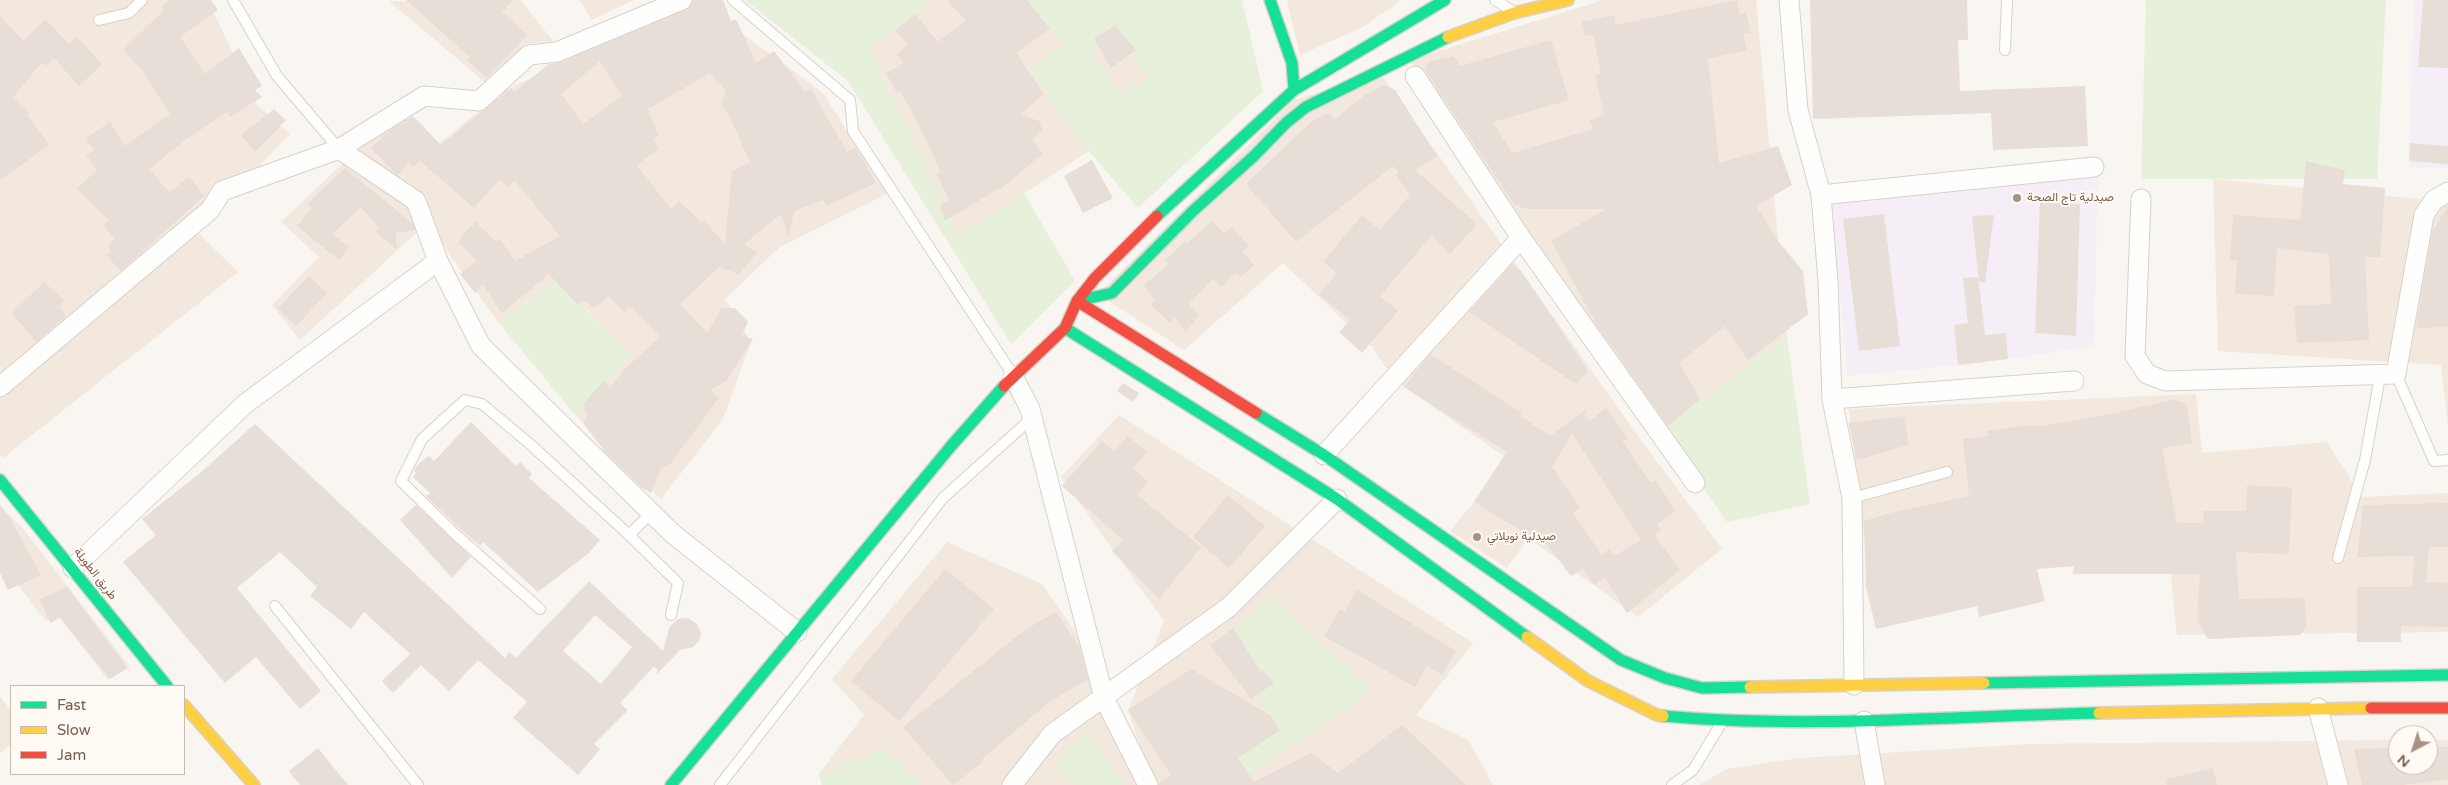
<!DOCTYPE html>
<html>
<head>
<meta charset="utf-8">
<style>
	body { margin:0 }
	#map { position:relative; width:2448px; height:785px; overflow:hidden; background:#f9f5f0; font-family:"Varela Round",sans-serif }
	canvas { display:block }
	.legend { position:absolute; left:10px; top:685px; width:175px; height:90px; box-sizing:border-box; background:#fffaf3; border:1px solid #cabbb1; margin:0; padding:6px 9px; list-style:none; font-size:15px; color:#7a5c4d }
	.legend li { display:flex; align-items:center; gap:10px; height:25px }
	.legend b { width:25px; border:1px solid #cabbb1 }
	.north { position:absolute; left:2388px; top:725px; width:50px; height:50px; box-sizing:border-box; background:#fffaf3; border:1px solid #cabbb1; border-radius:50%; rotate:220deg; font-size:14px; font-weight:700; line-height:20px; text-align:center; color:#7a5c4d }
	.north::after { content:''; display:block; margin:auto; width:18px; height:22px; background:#a69286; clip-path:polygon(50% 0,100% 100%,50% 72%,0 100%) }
</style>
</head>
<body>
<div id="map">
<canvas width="2448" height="785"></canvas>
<ul class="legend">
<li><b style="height:6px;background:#16e098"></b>Fast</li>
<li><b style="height:6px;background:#ffcf43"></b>Slow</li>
<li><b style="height:6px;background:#f24e42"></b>Jam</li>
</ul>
<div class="north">N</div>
</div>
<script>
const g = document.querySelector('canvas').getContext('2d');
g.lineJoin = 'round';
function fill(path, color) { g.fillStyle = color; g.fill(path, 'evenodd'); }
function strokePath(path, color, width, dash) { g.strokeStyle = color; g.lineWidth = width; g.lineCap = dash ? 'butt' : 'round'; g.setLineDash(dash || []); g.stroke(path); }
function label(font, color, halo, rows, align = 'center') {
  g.font = font + ' "Varela Round",Vazirmatn,sans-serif'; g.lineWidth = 4; g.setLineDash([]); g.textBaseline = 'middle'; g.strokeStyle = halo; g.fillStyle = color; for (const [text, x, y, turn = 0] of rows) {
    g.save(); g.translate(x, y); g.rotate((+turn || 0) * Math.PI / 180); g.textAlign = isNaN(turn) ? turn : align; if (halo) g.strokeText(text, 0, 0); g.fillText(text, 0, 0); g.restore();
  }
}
const residential = new Path2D(`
	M0,0H208L257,105L290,134L196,231L238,272L3,458L0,455Z
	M521,0L553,41L525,44L487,84L389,1Z
	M579,0H634L592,20Z
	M690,0H713L740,32L823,93L887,194L780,247L725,299L751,342L723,419L661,499L576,416L632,354L558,281L498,322L427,223L300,340L272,305L319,257L281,222L397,112L436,146L502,92Z
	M933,0H1029L1063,44L1029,69L1089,151L959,236L869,48Z
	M1287,0H1401L1363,27L1300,55Z
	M1604,0H1756L1787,336L1664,430L1410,60Z
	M1117,33L1150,78L1121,95L1090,51Z
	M1380,73L1646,447L1722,549L1638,617L1528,538L1507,568L1450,531L1474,502L1504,456L1394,380L1373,348L1283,263L1184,350L1098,294L1294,100Z
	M2213,179L2448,202V425L2441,365L2218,351Z
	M2196,394L2202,453L2327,442L2362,497L2448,493V632L2177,635L2169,558L1867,565L1849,409Z
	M1119,415L1473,643L1416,715L1468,740L1493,785H1153L1128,710L1164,621L1061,477Z
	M0,506L25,531L130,667L108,680L57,614L46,621L0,562Z
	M947,542L1042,584L1109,680L1141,785H822L819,774L864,715L832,679Z
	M0,696L11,711V744L0,753Z
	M2398,740V765H2428V740H2448V785H1699L1727,769L1800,758L2030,744Z`);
const education = new Path2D(`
	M2414,0H2448V168L2409,167Z
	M2098,171L2094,346L1988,362L1847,376L1832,205Z`);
const green = new Path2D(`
	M745,0H933L869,48L959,236L1024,193L1075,281L1011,344L848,81Z
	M1029,0H1242L1263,91L1138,208L1089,151L1029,69L1063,44ZM1117,33L1149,78L1121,95L1090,51Z
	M2146,0H2386L2377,179H2141Z
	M557,281L632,354L576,416L498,322Z
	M1787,336L1810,504L1727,522L1664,430Z
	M1273,597L1372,691L1249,774H1230L1237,731L1249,751L1280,730L1256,695L1263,670L1242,687L1255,662L1233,628Z
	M1087,730L1125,785H1080L1052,769Z
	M881,746L922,785H822L819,774L839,771L843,760L865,758Z`);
const building = new Path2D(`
	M171,0H211L218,10L180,37L205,74L239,48L262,86L255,90L262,97L230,117L227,112L184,141L149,169L169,192L189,177L204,196L121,271L107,256L111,251L108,247L115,239L104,225L109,220L77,189L97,170L86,155L94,150L86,138L110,122L125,146L170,114L142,70L123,50L164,10L161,6Z
	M406,0H513L502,12L527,35L487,78L467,60L470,57Z
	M693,0H723L731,21L736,19L756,63L774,51L805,92L811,89L847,152L856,148L876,183L826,206L823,200L794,211L789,237L781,214L744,244L757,253L739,274L719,267L680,304L707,333L722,308H735L748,322L742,335L753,339L726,381L710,390L719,398L670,464L661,468L651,493L641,487L606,453L583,423L587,415L583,404L605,380L609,389L627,367L660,337L630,307L624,312L609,296L594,308L585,301L578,305L549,274L502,313L483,285L475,293L460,274L477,261L459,243L461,236L475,222L496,242L500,239L515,261L560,236L515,181L508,187L500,179L474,208L420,161L413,167L409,163L397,175L371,148L388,132L413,116L441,145L511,88L514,92L549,64L561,62L686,10L691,6ZM600,61L622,96L583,124L561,94ZM710,73L726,91L721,105L729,115L750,162L732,171L725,244L704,221L702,223L679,201L671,209L637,165L658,149L654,138L658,136L648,109Z
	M947,0H1027L1050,29L1016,53L1044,94L1020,114L1039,121L1042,129L1033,139L1042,154L1001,189H998L945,221L940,205L949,200L937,174L941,172L916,119L900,91L897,93L886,73L904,63L897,54L908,45L895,30L915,14L938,42L966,21Z
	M1737,0L1740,15L1746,13L1751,33L1743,34L1747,50L1708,59L1719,163L1778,146L1792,185L1756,206L1778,241L1803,271L1808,314L1748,360L1725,326L1679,363L1700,399L1668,426L1597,325L1551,241L1606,209H1526L1514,204L1425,70L1426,65L1432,61L1454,56L1460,66L1551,40L1569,100L1493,122L1512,153L1594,129L1590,120L1604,115L1595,75L1601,74L1593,35L1585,36L1582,22L1614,15L1616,25Z
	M1810,0H1967L1968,40H1958L1960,91L2085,86L2088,146L1993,150L1991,113L1813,119Z
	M2423,0H2448V68L2418,67Z
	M0,16L23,41L45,19L69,44L77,37L102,64L79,86L54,58L46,66L42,62L13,97L29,113L27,115L49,145L0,180Z
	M1115,25L1136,50L1111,68L1094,39Z
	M1384,85L1395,90L1437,156L1415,170L1477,224L1450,254L1431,236L1380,296L1398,311L1362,353L1339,332L1350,320L1319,294L1337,273L1323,262L1362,215L1380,230L1410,195L1396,175L1398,172L1393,166L1296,242L1246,184L1297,135L1314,120L1329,113L1334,120L1365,95Z
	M274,109L286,120L255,152L241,135Z
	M2410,143L2448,146V164L2409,161Z
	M1092,160L1113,198L1083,213L1064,176Z
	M2306,161L2345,170L2343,184L2385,188L2380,257H2365L2369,340L2297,343L2294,306L2331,304L2329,254L2277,248L2274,296L2235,294L2237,260H2230L2233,215L2300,220Z
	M345,168L413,224L415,230L396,233L397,250L376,232L379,228L361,207L332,234L349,247L339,260L297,226L312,208L307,204Z
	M2040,202L2080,204L2076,336L2035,333Z
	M2448,206V327L2416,328L2432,232Z
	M1884,214L1900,346L1859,351L1843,219Z
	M1994,215L1985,282H1979L1972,216Z
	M1212,221L1224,234L1231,227L1249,246L1242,251L1254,265L1241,277L1236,273L1222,287L1213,279L1189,304L1199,315L1185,332L1175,317L1170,323L1150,304L1155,300L1144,285L1169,264L1166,260L1185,241L1187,243Z
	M1512,265L1521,271L1588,371L1576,384L1469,312Z
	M309,276L327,293L296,326L278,308Z
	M1978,277L1985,335L2006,333L2008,359L1958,365L1954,325L1968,323L1963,278Z
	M44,282L64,300L60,307L66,316L36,342L12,313Z
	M1430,354L1522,413L1520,416L1550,436L1587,409L1584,415L1590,421L1606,408L1628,439L1622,441L1650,482L1656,480L1675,511L1657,524L1661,530L1654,535L1680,570L1627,613L1605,578L1594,585L1583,569L1571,576L1546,543L1544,545L1474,502L1507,452L1404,387ZM1572,433L1641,540L1614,556L1609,549L1602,555L1573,514L1580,507L1552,467Z
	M1123,383L1139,393L1133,402L1117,391Z
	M2172,400L2182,402L2187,406L2192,443L2162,448L2177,523H2203L2204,511H2246L2247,485L2292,488L2289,554L2236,552L2238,586L2239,599L2305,598L2306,626L2300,635L2208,639L2197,620L2200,574H2073L2074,566L2037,569L2045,601L1979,617L1977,606L1876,629L1866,587L1864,521L1890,513L1969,496L1963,439L1989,436L1987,431L2022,426H2043L2116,413Z
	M1904,416L1909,445L1857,460L1848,423Z
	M471,422L516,466L520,462L532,474L529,478L600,540L589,553L538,592L483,542L480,546L460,529L426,496L430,493L413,477L416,473L414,471L417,465L429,456L434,461Z
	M255,424L505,658L509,652L516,658L589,581L663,651L670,626L678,619L688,618L697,624L701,634L700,639L693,647L680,650L656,675L658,670L654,666L620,703L628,710L594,744L600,749L578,775L513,718L527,702L478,660L449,691L421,665L393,693L382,681L410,654L364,612L351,629L310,596L317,587L280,552L237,588L321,691L300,709L256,657L225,683L123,562L156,535L142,519L200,473ZM595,615L632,647L601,684L563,651Z
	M1128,436L1147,452L1133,468L1148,482L1137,495L1201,547L1159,599L1112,551L1123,540L1062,486L1102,441L1114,452Z
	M1228,495L1265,526L1229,568L1193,537Z
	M2448,503V547H2429L2426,582L2448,583V627L2401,626V642H2357V587H2412L2414,556L2357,557L2363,505Z
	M0,505L9,516L41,575L8,590L0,573Z
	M416,505L471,557L452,578L400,520Z
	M945,569L994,609L899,721L851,681Z
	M67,587L127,668L110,679L60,618L50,623L40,599Z
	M1357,590L1456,651L1442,675L1427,666L1415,687L1324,636L1340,609L1344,612Z
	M1056,612L1079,646L1088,679L1048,703L981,760L983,762L953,785L903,727L1025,630Z
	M1233,628L1261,672L1263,670L1274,683L1251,699L1210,645Z
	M1191,669L1270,715L1280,730L1238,758L1254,782L1311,753L1338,773L1402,725L1466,785H1159V783L1171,775L1128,710Z
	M2428,747H2448V779L2402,785H2362L2354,749L2398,748V765H2428Z
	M318,748L348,785H300L289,771Z
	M2213,768L2217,785H2167L2166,779Z`);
const lane = new Path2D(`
	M233,0L277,76L339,149
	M733,0L850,100L853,131L1013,375
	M1495,0L1511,10
	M99,20L129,13L142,0
	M2005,50L2007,0
	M2396,374L2434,461L2448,460
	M1852,498L1947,472
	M651,513L629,535L678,583L671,615
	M2338,558L2365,460L2380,376
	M275,606L418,785
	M540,609L455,534L401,481L422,439L465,400L482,404L530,444L629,535
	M720,785L943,498L1032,418
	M1672,785L1693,770L1722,722`);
const street = new Path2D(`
	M1789,0L1798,110L1821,195L1828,281L1832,399L1852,498L1854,685
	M1415,76L1521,238L1695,483
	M339,149L416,201L438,261
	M1821,195L2094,167
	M2141,199L2135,356L2147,374L2165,381L2396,374L2424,215L2434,200L2448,192
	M1013,376L1030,409L1104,698L1148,785
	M0,387L210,210L222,191L339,149L424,96L479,101L529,55L557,52L682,0
	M1832,399L2074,381
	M1324,455L1521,238
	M73,568L245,404L438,261L481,346L673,534L797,632
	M2318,708L2338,785
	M1864,721L1875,785
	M1012,785L1052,734L1229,607L1337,499`);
const fast = new Path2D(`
	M1270,0L1292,63L1294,90
	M1157,216L1294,90L1445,0
	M1077,301L1112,293L1193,211L1254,156L1286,123L1306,107L1448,37
	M1065,328L1337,499L1527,637
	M1256,413L1324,455L1621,660L1665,678L1702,688L1750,687
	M0,480L167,686
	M1984,683L2448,675
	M1663,716C1808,729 1954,716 2099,713
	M671,785L952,445L1004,386`);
const slow = new Path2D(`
	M1448,37L1514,13L1568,0
	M1527,637L1588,681L1657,715L1663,716
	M1750,687L1984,683
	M184,705L254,785
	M2099,713L2371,708`);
const jam = new Path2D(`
	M1077,301L1256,413
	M1004,386L1065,328L1077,301L1095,278L1157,216
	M2371,708H2448`);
const markers = [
	[2017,198,5,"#a69286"],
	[1477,537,5,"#a69286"]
];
const poiNames = [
	["صيدلية تاج الصحة",2027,198],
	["صيدلية نويلاتي",1487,537]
];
const streetNames = [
	["طريق الطويلة",95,574,52]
];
fill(residential, '#f2e8de');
fill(education, '#f6eef6');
fill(green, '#e7f0db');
fill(building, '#e6ded7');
strokePath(lane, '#d7d1cb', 12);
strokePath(street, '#d7d1cb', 21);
strokePath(fast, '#d9d2cb', 14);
strokePath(slow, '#d9d2cb', 14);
strokePath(jam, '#d9d2cb', 14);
strokePath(lane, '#fefefd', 10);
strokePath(street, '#fefefd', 19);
strokePath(fast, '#16e098', 11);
strokePath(slow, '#ffcf43', 11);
strokePath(jam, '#f24e42', 11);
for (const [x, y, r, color] of markers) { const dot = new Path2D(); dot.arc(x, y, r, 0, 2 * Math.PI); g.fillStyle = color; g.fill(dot); strokePath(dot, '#fffaf3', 2); }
label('12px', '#7a5c4d', '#fffaf3', poiNames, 'left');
label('12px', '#7a5c4d', '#fffaf3', streetNames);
</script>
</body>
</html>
